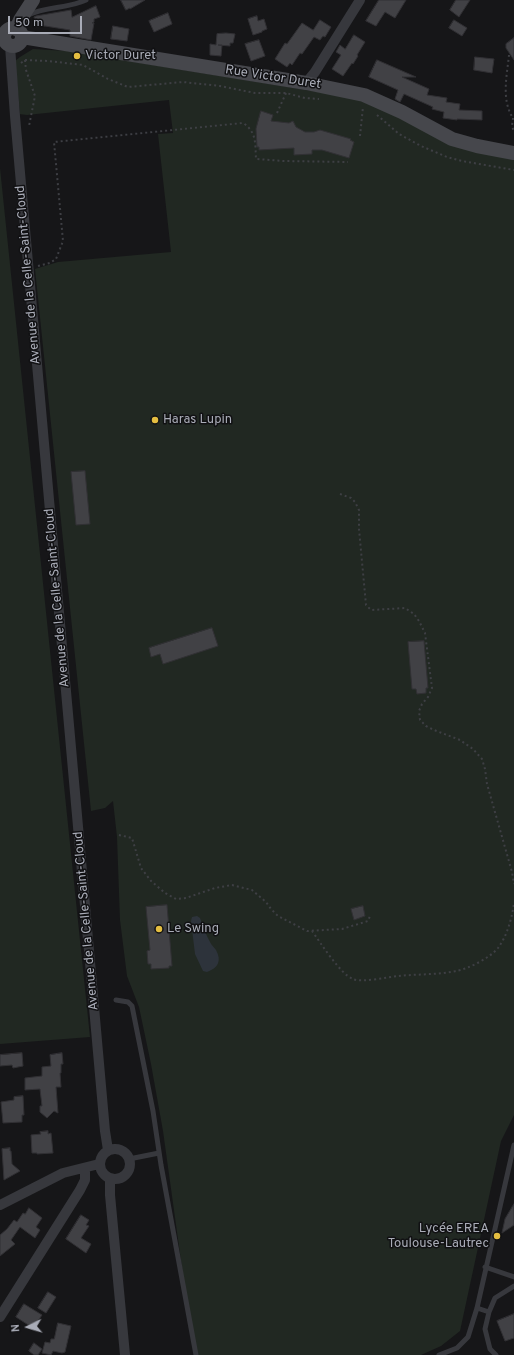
<!DOCTYPE html>
<html>
<head>
<meta charset="utf-8">
<style>
	body { margin:0 }
	#map { position:relative; width:514px; height:1355px; overflow:hidden; background:#161618; font-family:Overpass,sans-serif }
	canvas { display:block }
	.north { position:absolute; left:8px; top:1307px; width:40px; height:40px; -webkit-text-stroke:3px #111113; paint-order:stroke; rotate:265deg; font-size:11px; font-weight:700; line-height:16px; text-align:center; color:#a9acb7 }
	.north::after { content:''; display:block; margin:auto; width:14px; height:18px; background:#a9acb7; clip-path:polygon(50% 0,100% 100%,50% 72%,0 100%) }
	.scale { position:absolute; left:8px; top:16px; width:74px; height:18px; box-sizing:border-box; border:2px solid #a9acb7; border-top:0; padding-left:5px; font-size:12px; line-height:14px; white-space:nowrap; color:#a9acb7; -webkit-text-stroke:3px #111113; paint-order:stroke }
</style>
</head>
<body>
<div id="map">
<canvas width="514" height="1355"></canvas>
<div class="north">N</div>
<div class="scale">50 m</div>
</div>
<script>
const g = document.querySelector('canvas').getContext('2d');
g.lineJoin = 'round';
function fill(path, color) { g.fillStyle = color; g.fill(path, 'evenodd'); }
function strokePath(path, color, width, dash) { g.strokeStyle = color; g.lineWidth = width; g.lineCap = dash ? 'butt' : 'round'; g.setLineDash(dash || []); g.stroke(path); }
function label(font, color, halo, rows, align = 'center') {
  g.font = font + ' Overpass,sans-serif'; g.lineWidth = 3; g.setLineDash([]); g.textBaseline = 'middle'; g.strokeStyle = halo; g.fillStyle = color; for (const [text, x, y, turn = 0] of rows) {
    g.save(); g.translate(x, y); g.rotate((+turn || 0) * Math.PI / 180); g.textAlign = isNaN(turn) ? turn : align; if (halo) g.strokeText(text, 0, 0); g.fillText(text, 0, 0); g.restore();
  }
}
const green = new Path2D(`
	M33,49L67,51L355,98L514,158V1115L501,1141L460,1331L441,1346L421,1355H196L193,1347L163,1131L151,1064L139,1007L127,976L120,920L117,837L113,801L105,808L91,811L35,269L58,262L171,252L158,134L173,133L169,100L27,115L19,114L20,113L15,61L20,57Z
	M0,168L90,1037L0,1044Z`);
const water = new Path2D(`
	M197,916L200,918C203,926 206,935 210,942C211,945 214,947 216,950C222,961 218,968 207,972L203,971L195,954L191,921L192,917Z`);
const building = new Path2D(`
	M121,0H145L130,9V8L126,10Z
	M379,0H406L395,18L385,12L376,26L366,21Z
	M456,0H470L459,17L450,10Z
	M96,6L100,17L94,19V22L92,23H94L91,40L70,36V30L45,26L36,27L34,17L36,16L71,10L72,17Z
	M168,13L172,24L154,32L149,21Z
	M257,16L258,21L264,19L267,29L262,31V32L253,35L248,19Z
	M320,20L331,27L325,37L323,36L320,40L314,37L302,54L300,53L292,65L290,63L287,67L275,59L285,43L287,44L302,23L313,30Z
	M454,20L467,28L462,36L449,28Z
	M113,26L129,29L127,41L111,39Z
	M226,33L235,34L233,43H230V46L218,45H222L221,56L210,55V44L216,45L217,34Z
	M354,35L365,42L357,55L358,56L353,64L352,63L343,76L332,69L341,55L336,52L340,45L345,49Z
	M514,38V60L506,48V44Z
	M259,40L265,56L251,61L245,44Z
	M475,57L494,59L492,73L474,70Z
	M377,60L416,77H402L429,89L427,95L447,98L446,102L460,104L459,110L482,111V120L457,119V120L443,118L444,112L432,109L433,107L404,94L400,102L395,99L398,90L369,77Z
	M261,111L273,115L271,121L289,123L293,121L296,127L305,132H314L320,130L351,139L350,140L354,142L349,158L322,150H312V154L294,155V148L259,150V147H257L256,129Z
	M85,471L90,524L76,525L71,472Z
	M212,628L218,646L163,664L160,654L151,657L149,648Z
	M424,641L428,688H426V693L417,694L416,689H412L408,642Z
	M167,905L172,966H169V968L151,969V964H148L147,951L150,950L146,907Z
	M363,906L365,916L354,920L351,909Z
	M22,1053L23,1066L13,1068L12,1065L0,1066V1055Z
	M62,1053L63,1064H61V1073H60L61,1087H56L58,1113L54,1111L47,1118L40,1112V1106H42L40,1089L25,1090V1078L42,1076V1067L51,1066L50,1055Z
	M23,1096L24,1115H22V1122L3,1123L1,1102L14,1100V1097Z
	M48,1131V1134L51,1133L53,1153L37,1154V1153H32L31,1135L41,1134L40,1132Z
	M10,1148V1151H11L12,1164L20,1171L4,1180L2,1149Z
	M514,1204V1225L502,1233L505,1219Z
	M29,1208L42,1218L36,1227L40,1230L35,1238L20,1227L11,1240L15,1244L0,1256V1235L7,1229L14,1220L17,1222L23,1213L25,1214Z
	M81,1215L89,1220L86,1225L89,1226L81,1238L91,1244L86,1253L66,1239Z
	M48,1292L56,1297L46,1313L38,1308Z
	M24,1304L42,1315L33,1328L16,1317Z
	M514,1314V1338L505,1341L497,1321Z
	M58,1323L71,1326L65,1352L62,1353L53,1351L51,1355L42,1353L45,1342L50,1343L51,1339H54Z
	M34,1343L42,1349L38,1355H34L29,1351Z`);
const path = new Path2D(`
	M509,55C507,75 501,100 513,118
	M25,60L26,70L35,96L29,126
	M21,63L25,60L48,61L83,65L108,79L128,87L183,82L220,86L255,93H286L305,98L319,99
	M277,113L286,93
	M377,115L399,134L421,146L447,157L462,161L514,170
	M513,118L512,126L514,132
	M360,136L363,107
	M38,266L50,263L56,259L63,241L54,142L243,123C257,132 255,144 256,159L284,161L348,162
	M340,494L351,498L355,502L359,510V529L366,605L371,610L405,608L414,614L419,621L425,633L432,688L428,697L422,704L419,711L420,720L426,726L434,730L460,740L473,749L482,759L485,769L487,784L512,872L514,884
	M119,835L132,838L141,868L151,881L165,893L176,899L186,898L215,888L232,885L252,890L266,902L271,909L278,916L307,931L342,929L368,921L370,916
	M312,931C320,942 341,975 353,979C362,983 387,977 398,976C417,974 437,975 456,971C468,969 490,958 498,948C507,936 512,918 514,903`);
const lane = new Path2D(`
	M28,15C46,6 67,9 86,0
	M116,1000L128,1002L132,1006L153,1111L161,1165L196,1355
	M129,1159L159,1153
	M485,1267L514,1277
	M477,1308L489,1312
	M439,1355L457,1348L468,1337L477,1308L514,1145
	M496,1355L490,1349L485,1329L489,1312L495,1298L514,1286`);
const street = new Path2D(`
	M10,46L15,116L105,1131L108,1150
	M306,83L315,72L360,0
	M100 1164a15 15 0 1 1 30 0a15 15 0 1 1-30 0Z
	M110,1179V1195L125,1355
	M0,1205L63,1173L99,1164
	M0,1317L80,1190L85,1180V1168`);
const secondary = new Path2D(`
	M4 37a9 9 0 1 1 18 0a9 9 0 1 1-18 0Z
	M16,29L20,20L33,0
	M22,37L306,83L364,95L402,112L452,139L477,146L514,153`);
const markers = [
	[77,56,4,"#e5be41"],
	[155,420,4,"#e5be41"],
	[159,929,4,"#e5be41"],
	[497,1236,4,"#e5be41"]
];
const poiNames = [
	["Victor Duret",85,56],
	["Haras Lupin",163,420],
	["Le Swing",167,929],
	["Lycée EREA",489,1229,"right"],
	["Toulouse-Lautrec",489,1244,"right"]
];
const streetNames = [
	["Rue Victor Duret",273,78,9],
	["Avenue de la Celle-Saint-Cloud",29,275,-95],
	["Avenue de la Celle-Saint-Cloud",58,598,-95],
	["Avenue de la Celle-Saint-Cloud",87,921,-95]
];
fill(green, '#212822');
fill(water, '#2d333b');
fill(building, '#414145');
strokePath(building, '#313034', 1);
strokePath(path, '#3e3f44', 2, [2, 3]);
strokePath(lane, '#37383d', 5);
strokePath(street, '#37383d', 10);
strokePath(secondary, '#46474c', 14);
for (const [x, y, r, color] of markers) { const dot = new Path2D(); dot.arc(x, y, r, 0, 2 * Math.PI); g.fillStyle = color; g.fill(dot); strokePath(dot, '#111113', 1.5); }
label('13px', '#a9acb7', '#111113', poiNames, 'left');
label('13px', '#a9acb7', '#111113', streetNames);
</script>
</body>
</html>
